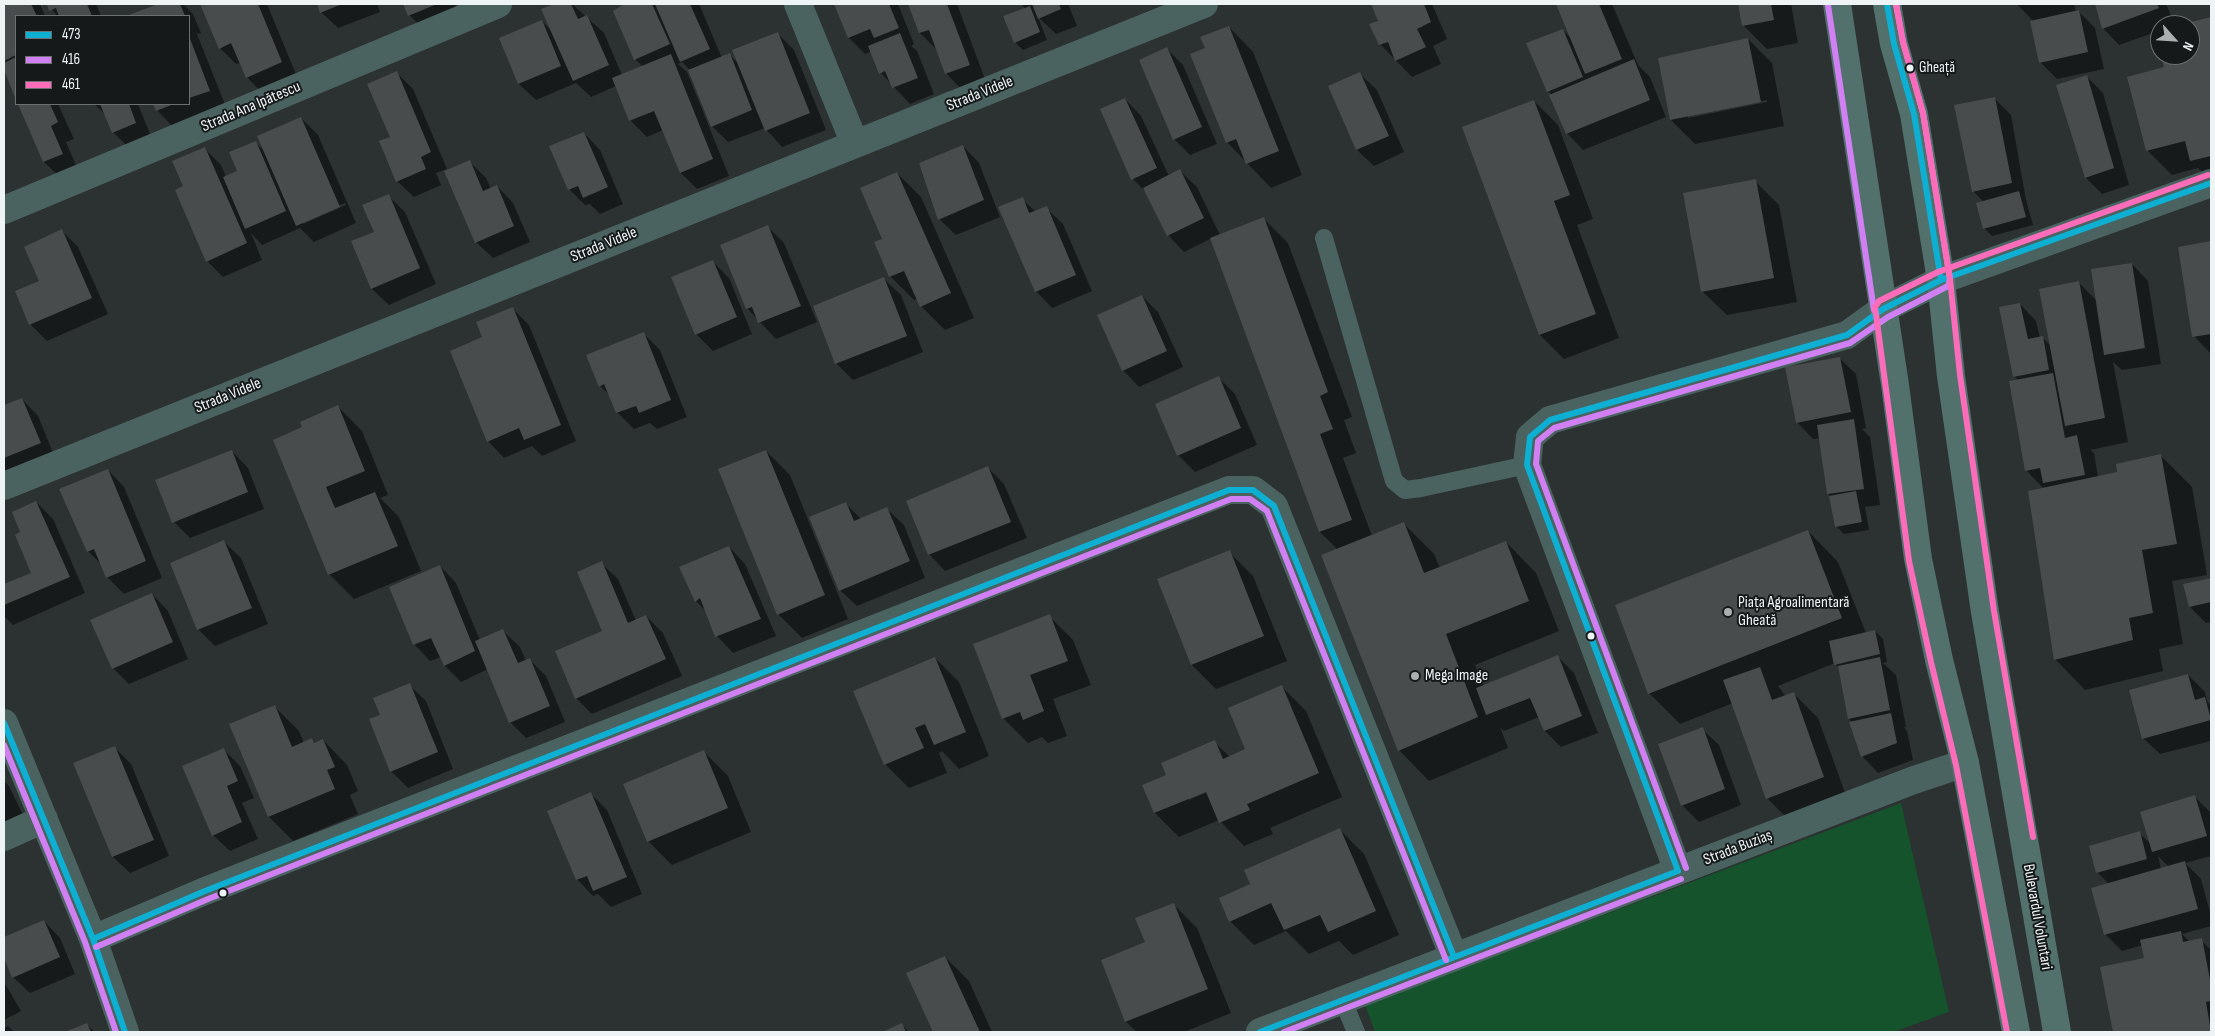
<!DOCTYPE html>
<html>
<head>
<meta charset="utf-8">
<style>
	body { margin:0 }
	#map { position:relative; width:2215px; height:1036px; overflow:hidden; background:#2c3131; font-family:"Sofia Sans Condensed",sans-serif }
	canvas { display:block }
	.frame { position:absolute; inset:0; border:5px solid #eef3f5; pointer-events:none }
	.legend { position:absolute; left:15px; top:15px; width:175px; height:90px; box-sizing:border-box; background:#15191a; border:1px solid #6c7072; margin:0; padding:6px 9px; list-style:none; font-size:15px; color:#eef3f5 }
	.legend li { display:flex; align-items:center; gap:10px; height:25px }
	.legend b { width:25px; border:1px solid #6c7072 }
	.north { position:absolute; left:2150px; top:15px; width:50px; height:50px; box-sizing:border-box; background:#15191a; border:1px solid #6c7072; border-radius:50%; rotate:116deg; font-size:14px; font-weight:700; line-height:20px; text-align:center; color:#eef3f5 }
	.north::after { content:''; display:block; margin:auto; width:18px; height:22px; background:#aaafb0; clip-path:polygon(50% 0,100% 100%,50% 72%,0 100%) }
</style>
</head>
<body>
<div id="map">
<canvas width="2215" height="1036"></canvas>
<div class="frame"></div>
<ul class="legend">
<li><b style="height:6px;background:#0dafd3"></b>473</li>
<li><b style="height:6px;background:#d080f3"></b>416</li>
<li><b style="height:6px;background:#fb6dba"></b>461</li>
</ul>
<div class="north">N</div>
</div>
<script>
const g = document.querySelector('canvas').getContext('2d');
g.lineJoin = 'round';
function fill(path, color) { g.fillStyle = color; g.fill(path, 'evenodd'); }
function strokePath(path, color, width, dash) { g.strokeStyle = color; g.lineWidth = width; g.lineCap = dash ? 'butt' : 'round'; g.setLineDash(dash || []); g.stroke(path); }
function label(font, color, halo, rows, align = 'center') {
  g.font = font + ' "Sofia Sans Condensed",sans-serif'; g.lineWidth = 4; g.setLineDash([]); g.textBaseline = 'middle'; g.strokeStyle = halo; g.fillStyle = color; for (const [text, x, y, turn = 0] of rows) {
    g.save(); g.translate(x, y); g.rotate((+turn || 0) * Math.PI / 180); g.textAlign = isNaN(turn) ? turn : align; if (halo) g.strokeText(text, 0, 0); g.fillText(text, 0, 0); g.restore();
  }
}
const green = new Path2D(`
	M1901,803L1949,1012L1893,1032H1375L1365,1005Z`);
const shadow = new Path2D(`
	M4,4H40L45,16H16V96L4,67V64L7,63L4,59Z
	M48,4H96L101,16H57Z
	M160,4H183L193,14L201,33L197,34L226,107L173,127L157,110L154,104H189V16H128Z
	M202,4H267L298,79L263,94L247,77L241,63L236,64L220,48Z
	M318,4H377L380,12L338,28L321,12Z
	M405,4H455L460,17L426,31L409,15Z
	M557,4H572L604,33L622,75L643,67L635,59L626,4H699L722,58L730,55L739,64L777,33L794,50L826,130L782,147L765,128L728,142L712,126L690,70L682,62L678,64L687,72L729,176L697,189L681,173L663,130L647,137L630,120L616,86L591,97L576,83L536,100L519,84L500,39L542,21L553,32L543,10Z
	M836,4H898L914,44L911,46L917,51L934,94L910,104L881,73L872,51L865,54L849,38Z
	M910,4H957L986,82L962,90L946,73L937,50L920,33Z
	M1021,4H1068L1077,26L1056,34L1038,17L1047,40L1023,50L1015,42L1026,9Z
	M1372,4H1432L1447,39L1433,46L1441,64L1412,77L1380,44L1379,21Z
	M1557,4H1612L1638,65L1650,77L1666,117L1583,150L1567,133L1552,95L1548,91L1563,30L1573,40Z
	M1739,4H1791L1798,43L1767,49L1743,25Z
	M2017,4H2074L2076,12L2078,11L2095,28L2104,69L2057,79L2041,63L2033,21Z
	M2096,4H2166L2175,25H2160V47L2156,32L2119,45L2103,28Z
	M2211,18V181L2198,168L2172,175L2148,151L2129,78L2166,68L2162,55H2190V25H2186Z
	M1229,27L1253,52L1302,175L1271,188L1227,142L1207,49Z
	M1748,39L1772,63L1784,126L1695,144L1671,120ZM1767,100V102L1688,118V115Z
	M1167,49L1183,65L1217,144L1190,155L1174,139Z
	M396,72L413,89L447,169L436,173L441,185L414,197L397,181L391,138Z
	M1360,74L1377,90L1404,152L1374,166L1357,150L1329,87Z
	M2086,76L2103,93L2129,185L2102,194L2086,178L2058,86Z
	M1994,98L2011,115L2026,200L2033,225L1992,236L1984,228V202L1973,191Z
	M1125,99L1141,116L1169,176L1180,171L1197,187L1220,235L1264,219L1288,243L1352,417L1344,420L1356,453L1343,458L1372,536L1403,523L1434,554L1440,568L1506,542L1536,573L1559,631L1475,665L1484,686L1557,656L1574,673L1598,733L1561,747L1545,731L1539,717L1504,731L1500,727L1508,748L1429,781L1399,750L1338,550L1320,532L1212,238L1184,252L1168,235L1147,193L1133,179Z
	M1534,101L1558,125L1593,219L1577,225L1619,338L1564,359L1540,335L1463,128Z
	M19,104H58L74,139L66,142L78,170L61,178L44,162Z
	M94,104H138L152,139L129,148L113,132L105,114Z
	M301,118L318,135L356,223L314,242L300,228L262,245L251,233L262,260L223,277L207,261L185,187L204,148L221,165L226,177L238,172L255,142L265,152ZM345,203L346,205L303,224V221Z
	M584,133L600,150L623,204L600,214L590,204L585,205L569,189Z
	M963,146L979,163L1000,217L956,235L939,219Z
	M470,162L486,178L491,189L497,186L513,203L530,242L493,258L476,242Z
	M897,173L921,197L974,318L945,330L921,306L917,299L914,300L890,276L884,239Z
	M1755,181L1779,205L1797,302L1727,315L1702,291Z
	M388,196L405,212L436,284L389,305L372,289L352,242L375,232Z
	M1022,199L1036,212L1046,208L1063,224L1092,291L1052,308L1036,291Z
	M768,227L784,243L817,322L776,339L747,308Z
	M62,231L78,247L108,314L47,341L30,324L17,292L40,282Z
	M2211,243V353H2210L2194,336Z
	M712,261L729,278L752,334L713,351L696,334Z
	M2132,264L2148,281L2161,364L2122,370L2113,362L2128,442L2090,450L2094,453L2098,477L2118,473L2161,456L2192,487L2207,575L2172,581L2183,644L2159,649L2163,671L2085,690L2055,659L2044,489L2026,470L2018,380L2014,376L2020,304L2036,321L2040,338H2043L2051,346L2079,283L2097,301Z
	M884,279L901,295L923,352L853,380L837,364L814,307Z
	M1142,296L1158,312L1183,367L1139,387L1123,370Z
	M512,308L529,325L576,441L542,456L532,446L504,458L488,441Z
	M643,333L660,350L687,417L657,429L650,423L634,429L618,413L611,396L600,386Z
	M1839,358L1856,374L1866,428L1862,429L1870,437L1880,505L1865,507L1869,530L1844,534L1836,526L1830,496L1828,493L1820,438L1813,439L1797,422Z
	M1219,378L1235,394L1257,445L1195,472L1178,455Z
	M22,399L38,416L56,460L4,481V407Z
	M338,407L362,431L388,495L380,498L399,517L421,571L354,599L329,574L274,440L304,428Z
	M232,451L248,468L264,509L190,538L174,522Z
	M766,451L790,475L848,619L802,638L778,614Z
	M988,468L1004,484L1027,538L945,571L929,554Z
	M108,470L124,487L162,578L124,594L107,577L102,565L88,551Z
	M36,502L53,519L85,593L13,625L4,616V586L33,573L22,533Z
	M845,503L862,520L887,509L904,525L925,578L857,606L840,590Z
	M1808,531L1838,562L1866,633L1875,631L1883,639L1887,662L1883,663L1896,675L1906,727H1904L1907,731L1913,760L1878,773L1862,756L1853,723L1849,719L1839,668L1835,663L1778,686L1786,697L1794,694L1818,718L1848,801L1791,822L1767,798L1733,703L1680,724L1649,693Z
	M224,542L241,558L268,624L215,646L198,629L171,563Z
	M729,547L745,564L776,636L733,653L717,636L707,612L696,601L680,568Z
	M1229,552L1253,576L1287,661L1216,689L1192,665L1158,580Z
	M601,563L618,579L636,621L646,616L663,633L682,676L592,714L576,698L604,632Z
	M440,566L456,583L480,640L503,631L520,647L526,661L530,660L546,676L565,722L526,738L510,722L488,669L461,682L445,666L441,657L430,661L414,644Z
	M2211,579V622L2206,623L2190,607L2185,585Z
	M152,594L168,611L188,659L129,684L113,668Z
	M1049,616L1073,640L1091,685L1053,699L1067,736L1048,743L1042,737L1028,743L1003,718Z
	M935,658L959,682L989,756L959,769L942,751L939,753L947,773L909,788L885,764Z
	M2188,675L2205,692L2207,701L2211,706V741L2160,754L2143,738Z
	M409,685L426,701L453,769L408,788L391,771L382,715Z
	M1282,687L1306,711L1342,797L1270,828L1273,834L1244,846L1219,820L1179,837L1155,813L1144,785L1167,776L1214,742L1230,757L1247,750ZM1211,788L1212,790L1189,800V797Z
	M275,707L299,731L304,743L312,740L315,743L323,740L347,765L358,791L350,795L358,814L293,841L269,817L231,725Z
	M1702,729L1719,745L1741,805L1699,822L1682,805Z
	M114,747L131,764L169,856L130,873L113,857L75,764Z
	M223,749L240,766L254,798L242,803L258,839L230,851L213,835Z
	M704,752L728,776L751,832L672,865L648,841Z
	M4,781L9,786L23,815L4,824Z
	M591,794L607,810L642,894L611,907L598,894L593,896L577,879Z
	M2195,797L2211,813V856L2185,863L2201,879L2211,916V926L2182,934L2190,942L2201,940L2211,950V1032H2115L2102,968L2145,958L2143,945L2122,951L2105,934L2109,884L2097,872L2139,833L2151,844ZM2158,856L2169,867L2161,869Z
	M1340,830L1364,854L1399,935L1353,955L1339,941L1309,954L1286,931L1254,945L1230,921L1252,885Z
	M1173,904L1197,928L1231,1013L1184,1032H1137L1126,1022L1102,960L1146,943Z
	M44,921L60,938L75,974L30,993L13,977L4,955V939Z
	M945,957L969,981L992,1032H935L908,974Z
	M4,982L21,1011L4,1020Z
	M87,1025L95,1032H69Z
	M902,1025L909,1032H886Z
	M8,1026L14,1032H4V1028Z`);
const building = new Path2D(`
	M4,4H31L37,16H16V55L4,61Z
	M47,4H87L92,16H59L56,8L49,11Z
	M158,4H180L185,16H126Z
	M200,4H258L282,62L246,78L231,43L219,49Z
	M317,4H342L320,13Z
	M403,4H437L408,16Z
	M554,4H571L578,19L587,15L609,65L573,81L541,9Z
	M624,4H652L670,44L634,60L613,11Z
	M655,4H690L710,49L680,62Z
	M834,4H889L899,28L874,38L870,29L848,38Z
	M908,4H947L970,65L945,74L929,30L919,33Z
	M1032,4H1059L1061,9L1038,19Z
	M1371,4H1424L1431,22L1417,29L1426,47L1395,61L1388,42L1379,45L1369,24L1378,21Z
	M1556,4H1599L1622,59L1585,74Z
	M1738,4H1771L1774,20L1742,26Z
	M2095,4H2157L2159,8L2102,29Z
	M1030,6L1040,32L1014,43L1003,16Z
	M2079,10L2088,52L2039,63L2030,21Z
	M2211,17V156L2190,161L2185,141L2146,151L2127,77L2164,67L2161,55H2190V25L2183,24Z
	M542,20L561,66L518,84L499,38Z
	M1229,26L1279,151L1246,164L1236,139L1226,143L1190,54L1205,48L1200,37Z
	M1563,29L1583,77L1547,92L1526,43Z
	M778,32L810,113L765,131L732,50Z
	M900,33L918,78L892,88L885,71L879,74L868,46Z
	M189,36L210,91L189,98Z
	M1748,38L1761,102L1670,120L1658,58Z
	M1167,47L1202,127L1173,140L1139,60Z
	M730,53L752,110L711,127L688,70Z
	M671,54L713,159L680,173L654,111L629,121L612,78Z
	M16,57V100L4,70V63Z
	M1634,59L1650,100L1566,134L1549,95Z
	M397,71L431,152L421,157L426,169L396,182L379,141L390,137L367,84Z
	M1360,72L1389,136L1356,150L1328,86Z
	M2087,75L2114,168L2085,178L2056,85Z
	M1995,97L2012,183L1972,192L1954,105Z
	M1125,98L1157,168L1131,180L1100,109Z
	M1534,100L1570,195L1554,201L1596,314L1539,335L1462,127Z
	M18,104H50L58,122L51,126L63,154L43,162Z
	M100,104H129L136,123L112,133Z
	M153,104H174L156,111Z
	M301,117L340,207L296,226L257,136Z
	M584,132L608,187L583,198L578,186L568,190L549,146Z
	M256,141L286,211L245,229L223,177L237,171L229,152Z
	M963,145L984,200L938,220L919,163Z
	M205,147L247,243L206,262L175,190L183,186L172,161Z
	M470,160L483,191L497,185L514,226L475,243L444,171Z
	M1180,169L1204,218L1167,236L1143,188Z
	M897,172L951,293L920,307L904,271L889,277L874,242L882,239L860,188Z
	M1756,179L1774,278L1701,292L1683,193Z
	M2019,191L2026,217L1983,229L1976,203Z
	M389,194L420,268L371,289L351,241L374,232L362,205Z
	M1023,197L1029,213L1047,206L1076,275L1035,292L998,207Z
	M1264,217L1328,392L1320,396L1333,429L1320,434L1352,520L1319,532L1210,238Z
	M768,225L801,306L758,323L752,307L746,309L720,245Z
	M62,229L92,298L29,325L15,291L39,281L24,247Z
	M2211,241V334L2192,337L2178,247Z
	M713,260L737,317L695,335L671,277Z
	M2132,263L2145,348L2104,355L2091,269Z
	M884,277L907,336L835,364L813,306Z
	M2079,281L2105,418L2065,426L2039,289Z
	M1142,295L1167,351L1122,371L1097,315Z
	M2020,303L2028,339L2043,336L2049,370L2013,377L1999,307Z
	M513,307L561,425L524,440L519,428L487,442L450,351L482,337L476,322Z
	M644,332L671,400L639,413L636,406L616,413L604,384L599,387L586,355Z
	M1840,357L1851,412L1796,423L1785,367Z
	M2053,373L2065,438L2077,435L2085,475L2043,483L2040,468L2025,471L2009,381Z
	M1219,376L1241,428L1177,456L1155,404Z
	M22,398L41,443L4,458V405Z
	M338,405L365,471L326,487L335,508L375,492L398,546L328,575L273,440L302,427L300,422Z
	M1854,419L1864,489L1827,494L1817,425Z
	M232,450L248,492L172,523L155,480Z
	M766,450L825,595L777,615L718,469Z
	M2161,454L2177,544L2142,550L2153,613L2129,618L2133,640L2054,660L2028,491L2117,472L2116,464Z
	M988,466L1011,522L928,555L906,501Z
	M108,469L146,561L106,578L94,549L87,552L59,489Z
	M1856,491L1862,522L1835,527L1829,496Z
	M36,501L70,577L4,605V584L31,573L15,535L20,532L12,512Z
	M846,502L854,521L887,507L910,561L839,591L809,517Z
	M1404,522L1424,573L1506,541L1529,601L1446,634L1478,717L1398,751L1321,555Z
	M1808,530L1842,618L1648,694L1615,605Z
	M224,540L252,608L197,630L170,563Z
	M729,546L761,619L715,637L700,598L695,602L679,567Z
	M1230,550L1264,636L1191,665L1157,579Z
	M602,561L628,623L646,615L666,659L575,699L555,651L602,631L577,572Z
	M440,565L475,651L444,666L431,638L413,645L389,587Z
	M2211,578V602L2189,607L2183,584Z
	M152,593L173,642L112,669L90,620Z
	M1050,614L1068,661L1030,675L1044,711L1023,720L1020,712L1002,719L973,644Z
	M503,629L518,663L530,658L550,706L509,723L475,641Z
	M1875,630L1880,654L1834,665L1829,641Z
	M1558,655L1582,716L1544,731L1530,698L1486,715L1476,688Z
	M935,657L966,732L934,745L925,724L915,728L924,748L884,765L853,691Z
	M1880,657L1890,710L1848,719L1838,666Z
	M1760,667L1772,700L1794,692L1824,777L1766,799L1723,680Z
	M2188,674L2195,700L2205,697L2211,720L2142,739L2129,690Z
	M410,683L438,752L390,772L369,719L380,715L373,698Z
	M1282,685L1319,773L1247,804L1250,810L1219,823L1206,792L1154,813L1142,785L1166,775L1161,763L1215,740L1223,759L1245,749L1228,708Z
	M275,705L292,747L312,738L314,743L323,739L335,767L327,770L335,789L268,817L229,724Z
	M1891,713L1897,743L1861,757L1849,722Z
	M1703,727L1725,789L1681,806L1658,744Z
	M115,746L154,840L112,857L73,763Z
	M224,748L238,781L227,786L242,822L212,836L182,766Z
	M704,750L728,808L647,842L623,784Z
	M591,792L627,877L593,891L587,876L576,880L547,811Z
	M2195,795L2207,836L2152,852L2140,812Z
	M1340,828L1376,911L1328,932L1320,915L1284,930L1271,903L1229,922L1219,898L1250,884L1244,870Z
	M2140,831L2147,859L2096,873L2089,846Z
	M2185,861L2198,909L2104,935L2091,888Z
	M1174,903L1208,989L1125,1022L1101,960L1145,942L1135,918Z
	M44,920L60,957L12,978L4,958V937Z
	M2181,931L2183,942L2202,938L2211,985V1001L2206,1002L2211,1032H2113L2100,967L2144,958L2140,940Z
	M945,956L980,1032H933L906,973Z
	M87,1023L91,1032H65Z
	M902,1023L906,1032H882Z`);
const service = new Path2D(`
	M1324,238L1394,481L1405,490L1421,488L1527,465
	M1343,1001L1356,1032`);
const minor = new Path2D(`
	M798,4L855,144
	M4,210L498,4
	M4,486L1204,4
	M4,723L93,939L125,1032
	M4,837L44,819
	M1678,871L1527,465L1530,437L1550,420L1847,335L1883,309L1941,280
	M93,939L205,891L1229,490H1253L1274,506L1454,957
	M1260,1032L1914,780L1965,763`);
const tertiary = new Path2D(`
	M1941,280L2211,183`);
const trunk = new Path2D(`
	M1837,4L1895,385L1918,559L1939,660L1965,763L2016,1032
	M1887,4L1894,44L1914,114L1941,280L1951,376L1985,612L2057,1032`);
const bus1 = new Path2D(`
	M1887,4L1894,44L1914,114L1941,280
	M4,723L93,939L125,1032
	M1678,871L1527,465L1530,437L1550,420L1847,335L1883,309L1941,280L2211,183
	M93,939L205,891L1229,490H1253L1274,506L1454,957
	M1260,1032L1678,871`);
const bus2 = new Path2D(`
	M1828,5L1874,310
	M4,745L85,942L116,1032
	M1686,868L1536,464L1538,441L1554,428L1850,343L1888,317L1948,286L1950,279L1923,113L1903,42L1896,4
	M96,947L208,899L1231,499H1250L1267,511L1446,960
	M1284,1032L1681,879`);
const bus3 = new Path2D(`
	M1896,4L1903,42L1923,113L1950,279L1960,375L1994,611L2033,837
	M2007,1032L1956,765L1931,662L1909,561L1875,307L1879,301L1938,272L2208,175`);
const markers = [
	[1910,68,4.5,"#eef3f5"],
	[1728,612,5,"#aaafb0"],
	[1591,636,4.5,"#eef3f5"],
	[1415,676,5,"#aaafb0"],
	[223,893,4.5,"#eef3f5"]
];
const busNames = [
	["Gheață",1919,68]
];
const streetNames = [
	["Strada Videle",980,94,-22],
	["Strada Ana Ipătescu",251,107,-23],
	["Strada Videle",604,245,-22],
	["Strada Videle",228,396,-22],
	["Strada Buziaș",1738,848,-21],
	["Bulevardul Voluntari",2037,917,80]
];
const poiNames = [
	["Piața Agroalimentară",1738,603],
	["Gheată",1738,621],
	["Mega Image",1425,676]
];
fill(green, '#15532c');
fill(shadow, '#0007');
fill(building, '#484c4d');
strokePath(service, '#4a6360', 18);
strokePath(minor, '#4a6360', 28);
strokePath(tertiary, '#4a6360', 28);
strokePath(trunk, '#52706c', 28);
strokePath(bus1, '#0dafd3', 6);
strokePath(bus2, '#d080f3', 6);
strokePath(bus3, '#fb6dba', 6);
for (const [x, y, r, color] of markers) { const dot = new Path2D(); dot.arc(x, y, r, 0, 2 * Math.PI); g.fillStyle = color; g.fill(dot); strokePath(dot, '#15191a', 2); }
label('15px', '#eef3f5', '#15191a', busNames, 'left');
label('16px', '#eef3f5', '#15191a', streetNames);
label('16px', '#eef3f5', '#15191a', poiNames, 'left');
</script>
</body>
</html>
